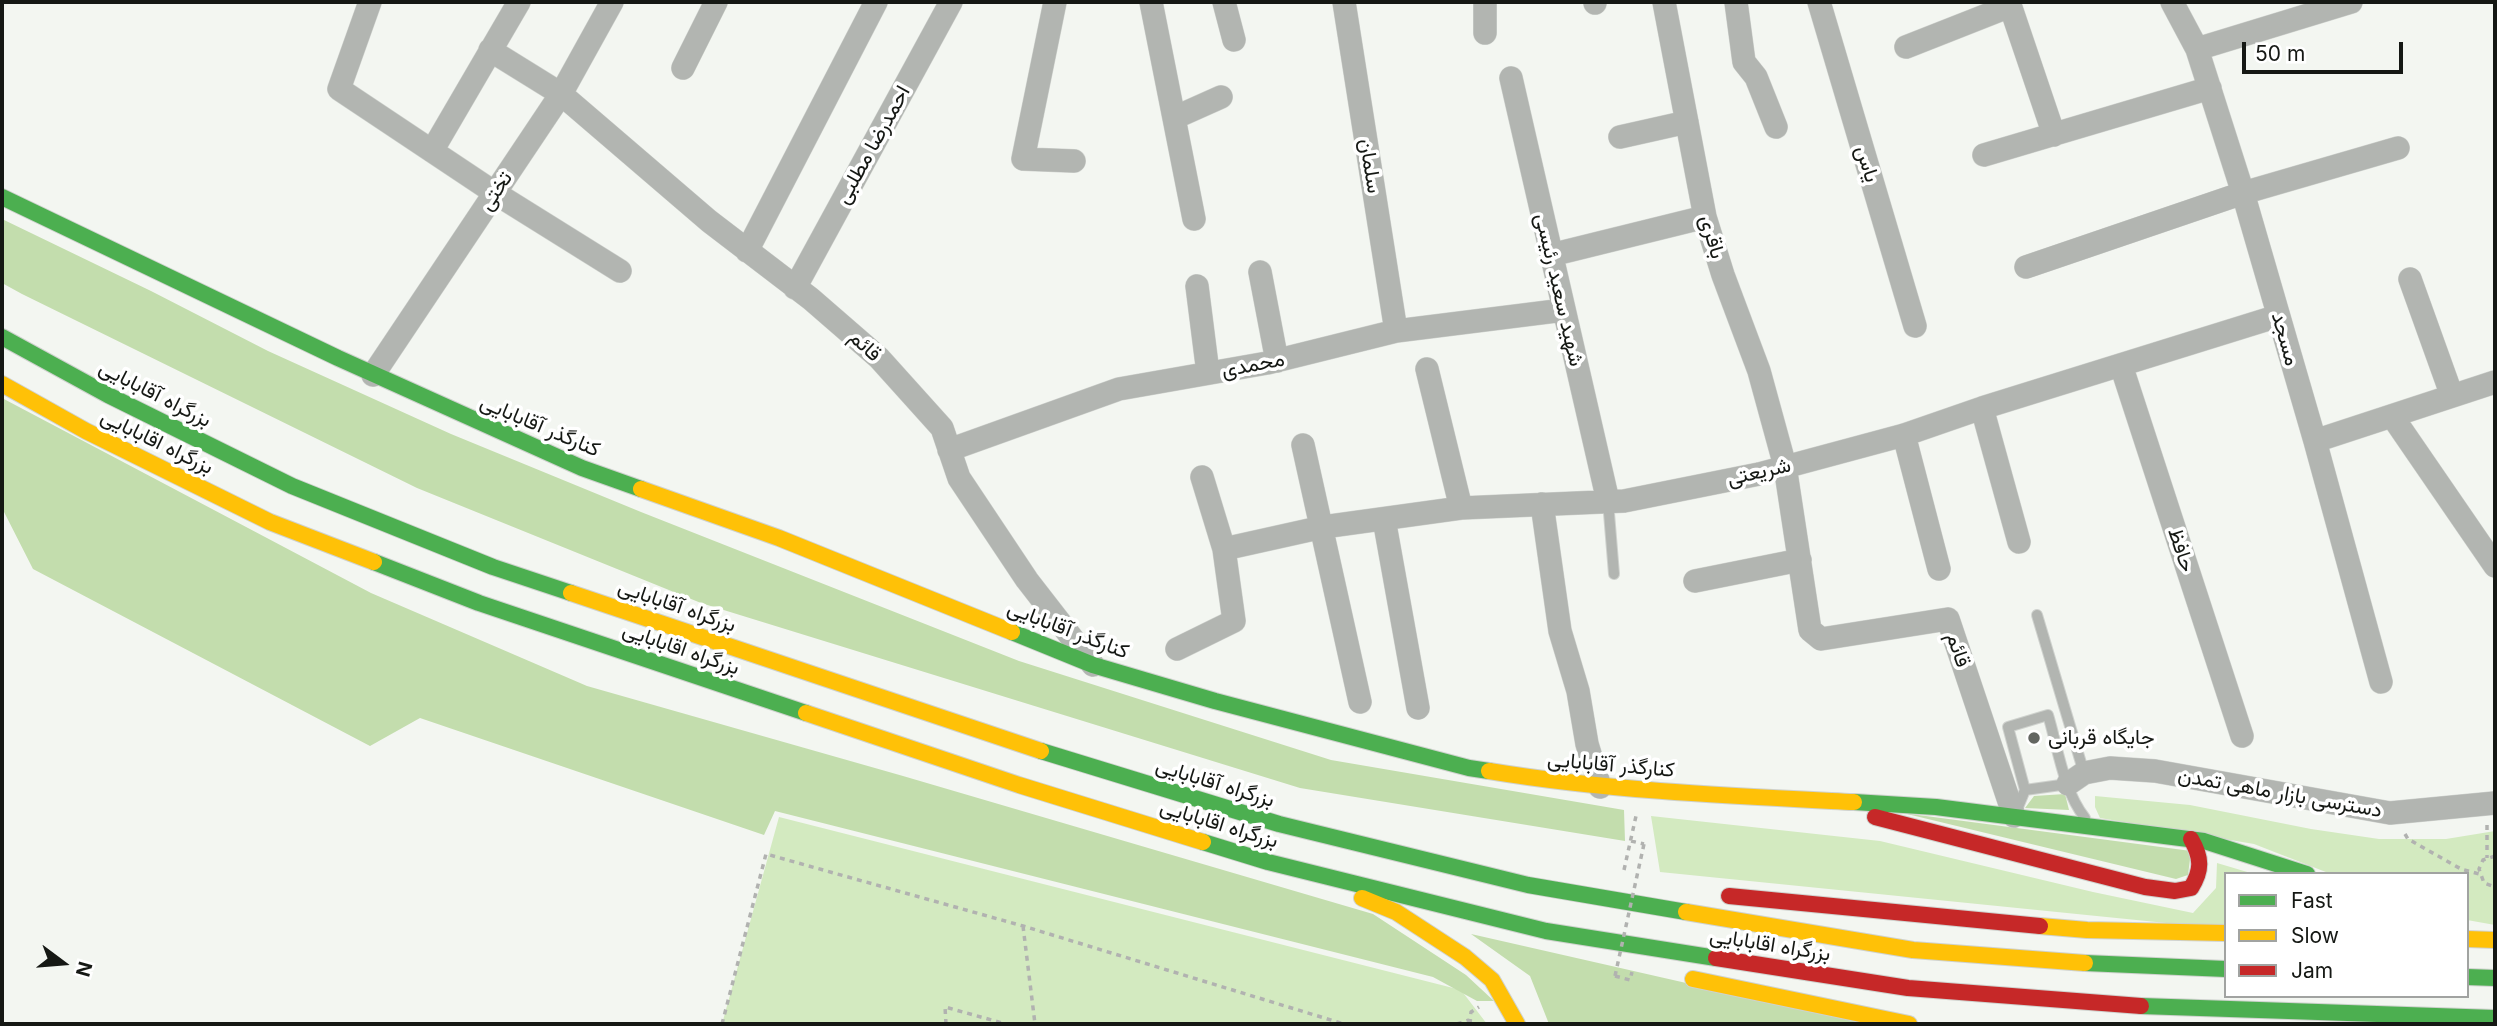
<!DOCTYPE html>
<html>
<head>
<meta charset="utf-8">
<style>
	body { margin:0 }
	#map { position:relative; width:2497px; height:1026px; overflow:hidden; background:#f3f6f1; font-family:Inter,sans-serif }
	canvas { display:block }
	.frame { position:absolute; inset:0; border:4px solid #151814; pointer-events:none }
	.legend { position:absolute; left:2224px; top:872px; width:245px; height:126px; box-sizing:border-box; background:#fff; border:2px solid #a1a3a1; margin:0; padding:9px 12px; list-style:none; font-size:21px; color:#151814 }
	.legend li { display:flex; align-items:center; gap:14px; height:35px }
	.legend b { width:35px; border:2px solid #a1a3a1 }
	.north { position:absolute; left:28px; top:928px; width:70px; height:70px; -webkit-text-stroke:5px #fff; paint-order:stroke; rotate:106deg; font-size:19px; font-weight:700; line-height:28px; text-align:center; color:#151814 }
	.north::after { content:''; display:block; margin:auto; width:24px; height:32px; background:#151814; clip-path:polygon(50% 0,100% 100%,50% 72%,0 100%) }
	.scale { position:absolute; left:2242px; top:42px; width:161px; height:32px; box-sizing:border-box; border:4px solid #151814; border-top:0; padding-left:9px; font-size:21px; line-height:24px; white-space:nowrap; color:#151814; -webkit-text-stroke:5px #fff; paint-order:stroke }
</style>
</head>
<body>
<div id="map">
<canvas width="2497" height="1026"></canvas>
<div class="frame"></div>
<ul class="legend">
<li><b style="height:9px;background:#4caf50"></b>Fast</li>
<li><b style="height:9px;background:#ffc107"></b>Slow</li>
<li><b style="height:9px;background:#c62828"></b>Jam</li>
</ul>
<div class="north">N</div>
<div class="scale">50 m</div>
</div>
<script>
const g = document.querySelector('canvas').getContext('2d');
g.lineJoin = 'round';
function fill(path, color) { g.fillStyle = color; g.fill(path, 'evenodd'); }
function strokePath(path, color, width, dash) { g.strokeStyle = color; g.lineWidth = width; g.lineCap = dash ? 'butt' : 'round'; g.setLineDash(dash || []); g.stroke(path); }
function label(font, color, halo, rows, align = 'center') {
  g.font = font + ' Inter,Vazirmatn,sans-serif'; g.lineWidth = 7; g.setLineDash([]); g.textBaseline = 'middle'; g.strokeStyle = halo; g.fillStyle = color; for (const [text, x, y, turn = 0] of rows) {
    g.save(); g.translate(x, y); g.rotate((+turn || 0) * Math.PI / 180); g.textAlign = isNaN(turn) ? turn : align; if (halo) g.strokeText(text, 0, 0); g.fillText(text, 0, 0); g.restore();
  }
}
const green = new Path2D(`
	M2095,796L2190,805L2311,829L2379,839H2446L2495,831V925L2467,920V874H2331L2254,844L2100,818L2095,807Z
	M1651,816L1880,841L2093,892L2193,913L2216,888L2217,863L2254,874H2226V925H2186L1660,872Z
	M779,817L1461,990L1487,1024H722Z`);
const forest = new Path2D(`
	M2,219L151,291L268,351L451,434L641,512L1019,661L1331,760L1624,810L1625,841L1300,788L701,603L417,488L22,294L2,283Z
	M2,398L371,593L587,686L903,776L1373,914L1466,975L1494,1001H1477L1433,977L775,811L764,835L420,718L370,746L33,569L2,508Z
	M2065,794L2069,810L2025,808L2034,796Z
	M1903,813L2191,851L2188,875L2176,879Z
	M1471,934L1796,1008L1886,1024H1549L1530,976Z`);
const path = new Path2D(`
	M2487,825V858
	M2405,834L2408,839L2461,869L2479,874
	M1631,841L1644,844
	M2495,856L2483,860L2479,869L2484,883L2495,887
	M1624,870L1636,816
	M1023,926L1035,1024
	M1615,976L1630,980L1632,972
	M722,1024L766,854L1023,926L1344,1024
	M946,1024L945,1007L1006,1024
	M1457,1024L1469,1020
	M1470,1024L1471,1012L1479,1007`);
const lane = new Path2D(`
	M1608,501L1614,574
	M2037,615L2084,773
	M2025,790L2068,784
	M2016,812L2025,790L2008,727L2048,715C2058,748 2063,790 2085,818`);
const street = new Path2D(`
	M370,2L339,89L495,193L620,271
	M1055,2L1023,159L1074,161
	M1151,2L1194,219
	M1224,2L1234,40
	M1344,2L1396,331
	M1485,2V33
	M1595,2V3
	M1664,2L1705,217L1723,275L1759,371L1785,466L1810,630L1821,639L1948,619L2014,816
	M1736,2L1744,62L1756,77L1776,127
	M1819,2L1915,326
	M2009,2L2054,135
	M2172,2L2197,49L2243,193L2315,441L2381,682
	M1906,47L2010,6
	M2197,49L2351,2
	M490,50L561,94L709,221L811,299L879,358L942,428L959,478L1027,580L1093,665
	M683,68L716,2
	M1511,78L1608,501
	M1174,118L1221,97
	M1620,137L1687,122
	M432,151L519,2
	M1984,155L2210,88
	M747,251L876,2
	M1551,255L1705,217
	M2026,267L2243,193L2398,148
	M1260,272L1277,361
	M2410,279L2452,396
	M1197,286L1208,373
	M795,288L951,2
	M2121,365L2242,736
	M1427,369L1461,508
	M373,375L561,94L612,2
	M1982,408L2019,542
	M2392,416L2495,566
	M1904,435L1939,569
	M2315,441L2495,382
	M1303,445L1360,702
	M949,450L1119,389L1267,363L1396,331L1564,310
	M1542,504L1560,631L1578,691L1587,744L1600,787
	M1384,519L1418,708
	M1224,549L1323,527L1461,508L1624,501L1759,474L1904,435L1982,408L2278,316
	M1695,581L1800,560
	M1177,649L1234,621L1224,549L1202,477
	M2068,784L2084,773L2110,768L2155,771L2390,813L2495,803`);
const fast = new Path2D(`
	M2,197L338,358L582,468L641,489
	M2,337L108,395L292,486L493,567L571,593
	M374,562L479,603L806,713
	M1012,632L1093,665L1215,701L1469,768L1489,771
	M1041,751L1279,824L1528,885L1686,912
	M1854,802L1936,807L2204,841L2307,874
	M1203,842L1268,862L1546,931L1716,958
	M2085,963L2226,969
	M2467,977L2495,978
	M2141,1006L2495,1018`);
const slow = new Path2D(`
	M2,384L86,431L270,522L374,562
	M641,489L779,538L1012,632
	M571,593L1041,751
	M806,713L1019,785L1203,842
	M1489,771C1610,791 1732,796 1854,802
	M1362,898L1396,912L1465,957L1492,980L1517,1024
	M1686,912L1913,950L2085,963
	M2040,926L2087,930L2226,933
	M2467,939L2495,940
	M1693,979L1909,1024`);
const jam = new Path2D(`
	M1875,817L2145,887L2175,891L2191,888C2202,870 2202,858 2191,839
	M1729,896L2040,926
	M1716,958L1908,988L2141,1006`);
const pathBridge = new Path2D(`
	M1615,976L1644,844`);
const markers = [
	[2034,738,7,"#636661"]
];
const streetNames = [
	["احمدرضا مطلبی",873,145,-61],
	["یاس",1867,164,73],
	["سلمان",1370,166,81],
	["تختی",496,191,-56],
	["باقری",1712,237,74],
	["شهید سعید رئیسی",1559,290,77],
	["مسجد",2285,339,74],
	["قائم",865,346,42],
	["محمدی",1253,365,-11],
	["بزرگراه آقابابایی",155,394,27],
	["کنارگذر آقابابایی",540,426,23],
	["بزرگراه اقابابایی",157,442,26],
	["شریعتی",1759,472,-13],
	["حافظ",2181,550,72],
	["بزرگراه آقابابایی",677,606,19],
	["کنارگذر آقابابایی",1068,630,21],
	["بزرگراه اقابابایی",681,649,19],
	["قائم",1958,650,71],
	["کنارگذر آقابابایی",1611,765,5],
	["بزرگراه آقابابایی",1215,783,17],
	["دسترسی بازار ماهی تمدن",2280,793,10],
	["بزرگراه اقابابایی",1219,824,17],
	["بزرگراه اقابابایی",1770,945,9]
];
const poiNames = [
	["جایگاه قربانی",2048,738]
];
fill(green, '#d3eac0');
fill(forest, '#c3ddad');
strokePath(lane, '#cfd2ce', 12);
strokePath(street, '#cfd2ce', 24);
strokePath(fast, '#cfd2ce', 18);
strokePath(slow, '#cfd2ce', 18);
strokePath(jam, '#cfd2ce', 18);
strokePath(path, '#b1b2b0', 3.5, [5, 5]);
strokePath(lane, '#b2b5b1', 10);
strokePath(street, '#b2b5b1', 23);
strokePath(fast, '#4caf50', 16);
strokePath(slow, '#ffc107', 16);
strokePath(jam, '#c62828', 16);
strokePath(pathBridge, '#b1b2b0', 3.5, [5, 5]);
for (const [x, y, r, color] of markers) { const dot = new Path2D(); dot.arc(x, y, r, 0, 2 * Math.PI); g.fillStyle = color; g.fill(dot); strokePath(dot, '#fff', 2.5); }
label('21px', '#151814', '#fff', streetNames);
label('21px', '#151814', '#fff', poiNames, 'left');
</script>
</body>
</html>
